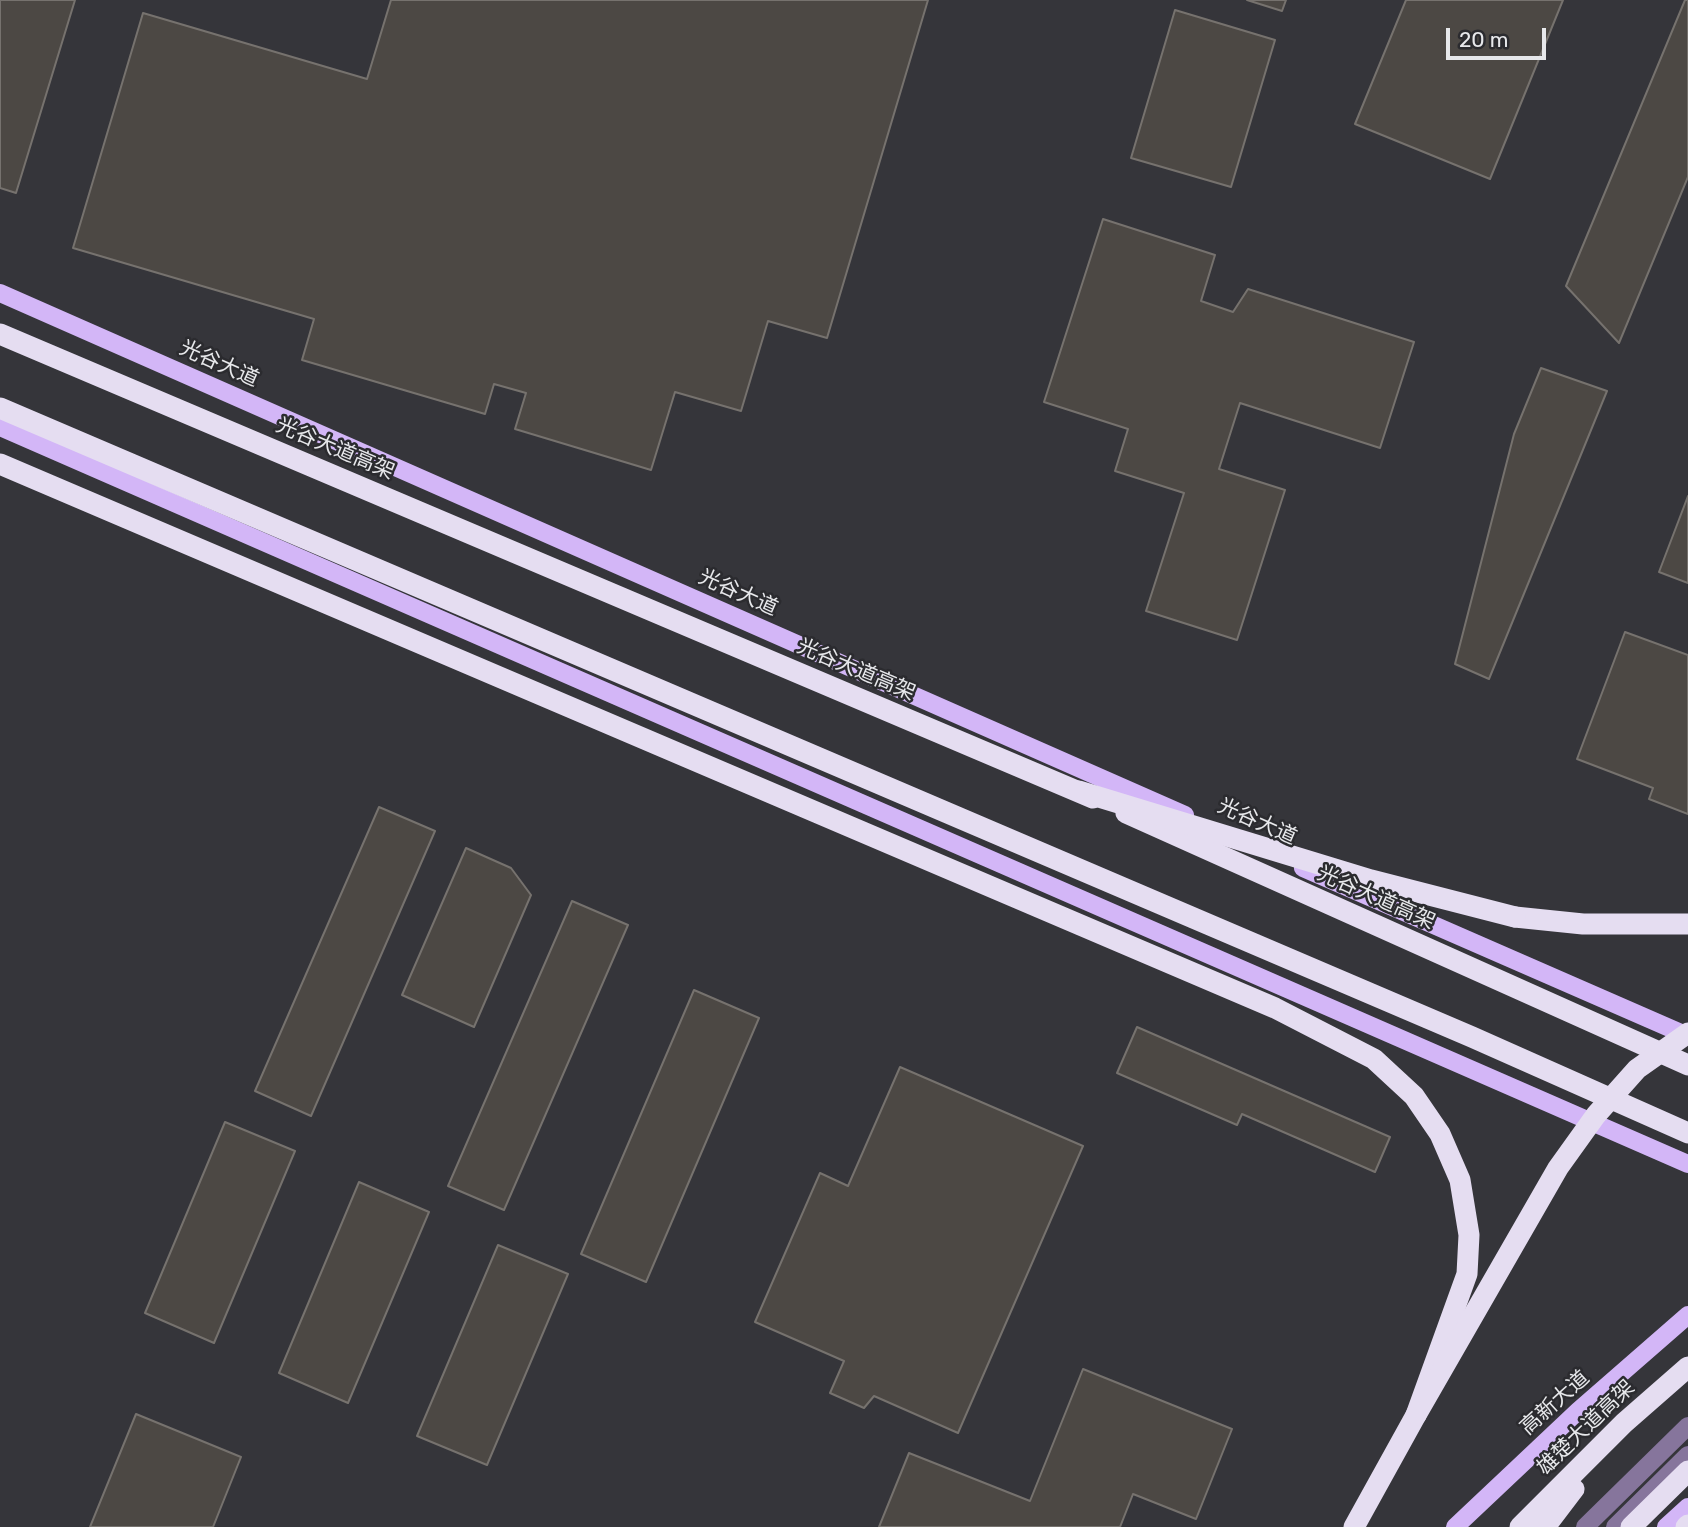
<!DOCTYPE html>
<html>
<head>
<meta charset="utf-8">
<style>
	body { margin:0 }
	#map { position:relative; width:1688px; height:1527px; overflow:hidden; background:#35353a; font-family:Rubik,sans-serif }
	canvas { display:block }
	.scale { position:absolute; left:1446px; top:28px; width:100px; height:32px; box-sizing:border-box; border:4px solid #e7e8eb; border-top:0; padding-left:9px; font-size:21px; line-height:24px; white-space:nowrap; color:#e7e8eb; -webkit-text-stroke:5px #2b2b2f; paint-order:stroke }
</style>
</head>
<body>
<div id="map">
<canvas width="1688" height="1527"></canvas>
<div class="scale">20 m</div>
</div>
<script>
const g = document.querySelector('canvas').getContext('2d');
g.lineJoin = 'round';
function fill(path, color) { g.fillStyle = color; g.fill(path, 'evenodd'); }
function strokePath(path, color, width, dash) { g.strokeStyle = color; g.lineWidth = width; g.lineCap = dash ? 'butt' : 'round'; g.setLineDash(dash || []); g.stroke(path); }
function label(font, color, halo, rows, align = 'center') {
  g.font = font + ' Rubik,"Noto Sans SC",sans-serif'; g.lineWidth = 5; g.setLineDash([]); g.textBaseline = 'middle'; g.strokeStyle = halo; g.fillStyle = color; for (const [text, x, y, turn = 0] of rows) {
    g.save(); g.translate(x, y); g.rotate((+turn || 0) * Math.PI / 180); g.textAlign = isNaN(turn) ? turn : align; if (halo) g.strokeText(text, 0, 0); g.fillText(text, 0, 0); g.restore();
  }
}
const building = new Path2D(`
	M0,0H75L16,193L0,188Z
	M391,0H928L827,338L768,321L741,411L675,392L651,470L515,429L526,393L494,384L485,414L302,360L314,319L73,248L143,13L367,79Z
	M1247,0H1286L1282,11Z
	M1406,0H1563L1490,179L1355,124Z
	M1685,0H1688V177L1619,343L1566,286Z
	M1175,10L1275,40L1231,187L1131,158Z
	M1103,219L1215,255L1201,301L1233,312L1248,289L1414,342L1380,448L1240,403L1219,469L1285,490L1237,640L1146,611L1184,493L1115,471L1128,429L1044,402Z
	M1541,368L1607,391L1489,679L1455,664L1514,434Z
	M1688,496V583L1659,572Z
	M1625,632L1688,655V814L1649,799L1653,788L1577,759Z
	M379,807L435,831L311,1116L255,1091Z
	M466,848L511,868L531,895L474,1027L402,995Z
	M572,901L628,925L504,1210L448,1186Z
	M694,990L759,1018L646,1282L581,1254Z
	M1137,1027L1390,1137L1375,1172L1242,1114L1237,1125L1117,1073Z
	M900,1067L1083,1146L958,1433L874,1396L864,1408L830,1393L844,1361L755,1322L820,1173L848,1186Z
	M225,1122L295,1151L214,1343L145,1313Z
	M359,1182L429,1212L348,1403L279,1373Z
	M498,1245L568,1274L487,1465L417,1436Z
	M1083,1369L1232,1429L1196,1519L1133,1494L1120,1527H879L909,1453L1030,1501Z
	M136,1414L241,1457L213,1527H90Z`);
const minor = new Path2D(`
	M1585,1527L1688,1426
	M1615,1527L1688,1455`);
const major = new Path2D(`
	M0,293L1185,815
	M0,427L1688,1164
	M1303,868L1688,1036
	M1455,1527L1578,1411L1688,1315
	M1666,1527L1688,1507`);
const highway = new Path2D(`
	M0,334L1093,798
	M0,408L1472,1037L1688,1133
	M0,464L1275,1008L1374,1059L1414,1096L1440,1134L1460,1180L1469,1235L1467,1274L1416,1415L1354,1527
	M1126,813L1688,1065
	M1515,917L1583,924H1688
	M1520,1527L1624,1423L1688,1367
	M1545,1527L1574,1489
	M1631,1527L1688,1471
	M1686,1527L1688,1525`);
const highwayBridge = new Path2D(`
	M1079,791L1371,880L1515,917
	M1416,1415L1558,1168L1596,1115L1637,1069L1688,1033`);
const streetNames = [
	["光谷大道",219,364,24],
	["光谷大道高架",335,449,23],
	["光谷大道",738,593,24],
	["光谷大道高架",856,670,23],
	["光谷大道",1257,822,24],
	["光谷大道高架",1376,898,24],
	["高新大道",1555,1403,-42],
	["雄楚大道高架",1586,1428,-44]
];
fill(building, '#4c4844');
strokePath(building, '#76726e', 2);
strokePath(minor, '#86759c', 18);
strokePath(major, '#d3b6f7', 18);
strokePath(highway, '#e5ddf1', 21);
strokePath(highwayBridge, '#e5ddf1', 21);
label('21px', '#e7e8eb', '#2b2b2f', streetNames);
</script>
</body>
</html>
